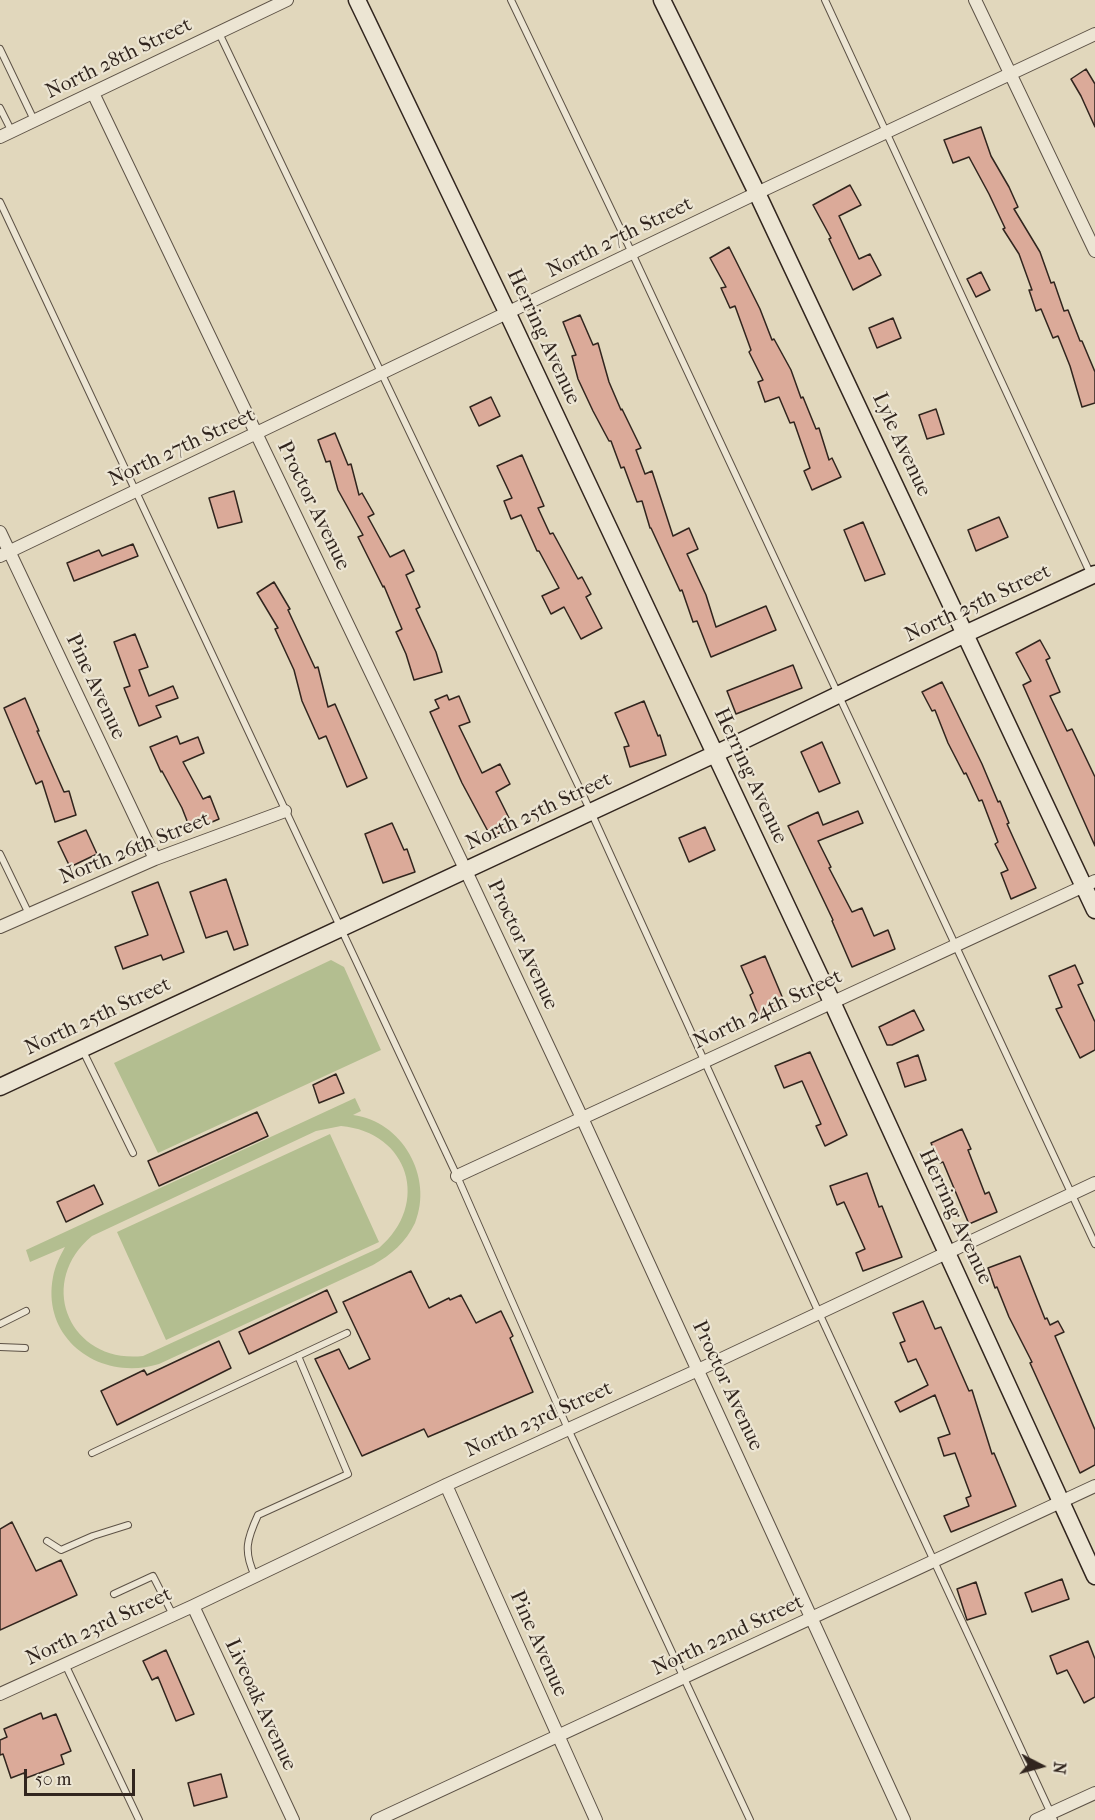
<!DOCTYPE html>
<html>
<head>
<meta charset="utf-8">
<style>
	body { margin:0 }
	#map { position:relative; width:1095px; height:1820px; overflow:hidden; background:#e1d7bc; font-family:"IM FELL French Canon",serif }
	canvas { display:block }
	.north { position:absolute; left:1011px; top:1736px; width:60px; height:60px; -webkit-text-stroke:4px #ece5d3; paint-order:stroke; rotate:96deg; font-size:16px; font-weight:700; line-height:24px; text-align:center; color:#31251e }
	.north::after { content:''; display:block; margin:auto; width:21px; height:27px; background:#31251e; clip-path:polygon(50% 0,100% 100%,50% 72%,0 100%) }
	.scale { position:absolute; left:24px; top:1769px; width:111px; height:27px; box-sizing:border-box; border:3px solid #31251e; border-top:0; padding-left:8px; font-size:18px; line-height:21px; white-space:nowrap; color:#31251e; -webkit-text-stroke:4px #ece5d3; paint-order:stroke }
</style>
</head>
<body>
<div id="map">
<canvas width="1095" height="1820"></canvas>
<div class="north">N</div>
<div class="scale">50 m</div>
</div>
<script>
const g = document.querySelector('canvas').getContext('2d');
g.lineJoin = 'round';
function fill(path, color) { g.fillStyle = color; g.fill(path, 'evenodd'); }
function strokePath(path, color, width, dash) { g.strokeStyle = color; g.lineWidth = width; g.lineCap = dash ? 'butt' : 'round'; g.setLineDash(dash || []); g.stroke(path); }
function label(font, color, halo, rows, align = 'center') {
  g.font = font + ' "IM FELL French Canon",serif'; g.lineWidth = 4.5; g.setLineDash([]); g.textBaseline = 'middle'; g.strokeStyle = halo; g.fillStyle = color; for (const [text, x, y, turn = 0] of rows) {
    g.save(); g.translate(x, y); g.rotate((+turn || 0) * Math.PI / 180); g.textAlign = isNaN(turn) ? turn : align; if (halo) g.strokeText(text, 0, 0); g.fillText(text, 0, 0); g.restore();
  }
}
const green = new Path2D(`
	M331,960L344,967L381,1050L158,1153L114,1063Z
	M355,1098L361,1111L353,1115C402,1121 434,1177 415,1223C406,1242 391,1255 373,1265L159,1364C101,1382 41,1340 53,1277C55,1266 60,1256 65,1247L30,1262L26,1250ZM341,1126C409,1132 431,1204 379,1248L143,1356C70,1364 35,1283 92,1236L316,1131Z
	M330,1134L379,1242L166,1340L117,1232Z`);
const building = new Path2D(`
	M1086,69L1095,84V127L1081,96L1071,79Z
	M981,127L991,156L1009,187L1018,207L1014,209L1040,252L1051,283L1054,282L1064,311L1068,310L1080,341H1082L1095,372V403L1082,407L1070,366L1058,336L1053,338L1041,309L1036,311L1029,290H1032L1019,254L1003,229L1005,228L989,194L969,157L953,163L944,140Z
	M850,185L861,205L839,216L859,259L870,254L881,275L853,290L829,239L831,238L813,205Z
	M729,247L760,309L772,340L774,339L791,370L801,398L803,397L816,429L819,428L829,460L832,458L841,477L812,490L804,471L810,468L794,422L790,423L779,397L765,402L758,382L763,380L749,352L751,350L735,306L730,308L721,288L726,287L710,258Z
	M981,272L990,290L976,297L967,279Z
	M580,315L593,345L598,343L609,382L621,410L622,409L641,448L636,450L645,474L652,471L673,536L689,528L698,549L687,554L706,595L716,627L766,606L776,630L711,657L697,621L693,622L682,590L680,591L651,528H650L642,501L637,502L624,467L621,468L611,441H609L593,411L578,379L572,356L576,355L563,322Z
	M893,318L901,338L877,348L869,328Z
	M491,397L500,416L479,426L470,407Z
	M936,409L944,434L927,439L919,415Z
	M335,433L348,465L351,464L359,495L362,493L374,514L368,517L390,557L404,550L414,571L406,575L420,607L416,609L436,652L442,672L414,680L406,654L396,632L402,629L384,586L383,587L358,537L363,535L338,490L330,461L326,462L318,440Z
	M522,455L544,506L538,508L550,534L553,533L578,579L582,577L591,594L586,597L602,628L581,639L564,607L551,614L542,596L559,588L539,551H537L521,515L511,519L504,501L512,498L497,466Z
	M234,491L242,522L218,528L209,498Z
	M999,517L1008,537L976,551L968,530Z
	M863,522L885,574L865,581L844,530Z
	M133,544L138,556L74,581L67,563L99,550L102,556Z
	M274,582L290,609L288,610L315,668L318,667L328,707L335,704L367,778L347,787L326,736L319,739L302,701L294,670L275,629L278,628L257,593Z
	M135,634L148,667L139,670L149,696L173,686L178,698L156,706L161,717L139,726L124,688L130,686L114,642Z
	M1040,640L1050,658L1046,660L1060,692L1050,696L1067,731L1072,729L1095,777V846L1023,685L1031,681L1016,653Z
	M793,665L802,688L736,714L727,691Z
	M942,682L982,764L998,802L1000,801L1009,823L1007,824L1036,888L1011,899L1001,873L1008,870L995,844L998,842L982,800L979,801L966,773L964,774L948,743L935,710L932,711L922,692Z
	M447,695L449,700L459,696L470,722L459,726L482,773L500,764L510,784L496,792L513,826L491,837L462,783L430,712L439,708L435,700Z
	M25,698L39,731H37L64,792L69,791L76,815L55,822L42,781L36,784L4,708Z
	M644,701L658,736L660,735L666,755L630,767L624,747L629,746L615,713Z
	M177,736L180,744L198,737L204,753L183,762L203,799L210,796L219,819L191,831L182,808L162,771L161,772L150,747Z
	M822,742L840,783L819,792L801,752Z
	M858,811L863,823L818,841L831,867L829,868L852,912L862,908L874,936L888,930L895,949L852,967L832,921L833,920L788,826L818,812L823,825Z
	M392,823L404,850L407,849L415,872L383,883L365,834Z
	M705,827L715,850L689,862L679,838Z
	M86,830L97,854L70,867L58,842Z
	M226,879L248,945L234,950L227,931L206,938L190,892Z
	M158,882L184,952L163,960L161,955L123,969L115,947L148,935L132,892Z
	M765,956L786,1006L759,1017L750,995L753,993L741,966Z
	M1075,965L1083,983L1078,985L1095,1022V1050L1080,1058L1056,1009L1062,1007L1049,976Z
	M914,1010L924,1030L892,1045H887L879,1027Z
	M810,1052L847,1135L825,1146L816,1126L821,1124L802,1081L784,1088L775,1066Z
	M918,1055L926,1080L905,1087L897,1063Z
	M336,1074L344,1093L319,1103L313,1085Z
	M257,1112L268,1136L159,1186L148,1161Z
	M962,1129L971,1149L968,1150L985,1194L989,1192L997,1212L969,1224L943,1162L940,1163L931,1143Z
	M867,1173L879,1207L882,1206L902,1257L863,1271L856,1253L865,1249L844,1202L837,1205L830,1186Z
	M94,1185L103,1204L66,1222L57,1202Z
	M1020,1256L1045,1319L1047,1318L1050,1325L1058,1321L1064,1332L1055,1336L1095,1430V1465L1080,1473L1030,1363L1032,1362L1009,1317L997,1287L995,1288L988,1268Z
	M411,1271L429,1308L449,1298L450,1300L461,1295L476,1323L501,1311L513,1336L510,1338L533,1392L428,1437L424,1429L362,1456L315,1359L339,1349L349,1369L370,1359L343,1302Z
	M327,1290L337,1312L249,1354L239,1332Z
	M923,1301L935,1329L941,1327L969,1391L972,1390L992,1454L994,1453L1016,1506L951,1532L944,1516L969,1506L966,1498L971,1496L955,1453L944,1456L938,1438L950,1434L935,1395L900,1412L895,1402L928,1385L916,1359L908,1362L900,1343L905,1341L893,1313Z
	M219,1341L231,1368L117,1425L101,1391L144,1370L147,1375Z
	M12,1522L36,1571L61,1560L77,1595L0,1630V1529Z
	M1062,1579L1069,1599L1032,1612L1025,1593Z
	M976,1582L986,1614L967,1620L957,1589Z
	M1088,1641L1095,1659V1697L1084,1703L1067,1670L1057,1674L1050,1656Z
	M166,1650L194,1714L176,1721L158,1677L152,1680L143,1661Z
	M41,1713L43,1719L56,1714L71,1751L61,1755L64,1764L26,1778L24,1773L11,1778L3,1754L0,1755V1740L7,1737L4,1729Z
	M221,1774L227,1797L194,1806L188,1783Z`);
const lane = new Path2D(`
	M511,0L632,253L1095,1244
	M825,0L1091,575
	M219,33L591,812L819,1313L1054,1820
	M0,49L34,120
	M0,108L12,132
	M0,202L457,1176L568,1429L750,1820
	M0,854L29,914
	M82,1049L133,1153
	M0,1324L26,1311
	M0,1347L25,1348
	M92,1453L347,1333
	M47,1541L61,1550L93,1536L128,1525
	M255,1576C243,1551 247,1539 258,1515L348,1474L298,1356
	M114,1594L153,1576L173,1615
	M65,1664L139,1820`);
const street = new Path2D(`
	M975,0L1095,251
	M93,93L466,871L582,1118L904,1820
	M0,137L287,0
	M0,532L155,859
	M0,556L757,193L1095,34
	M0,927L155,859L285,811
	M457,1176L1095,881
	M446,1485L596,1820
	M193,1606L293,1820
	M0,1694L193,1606L446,1485L698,1370L1095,1183
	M377,1820L1095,1486
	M1036,1820L1095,1793`);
const secondary = new Path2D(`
	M357,0L508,314L832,1002L1095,1576
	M662,0L757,193L1095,910
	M0,1087L715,754L965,634L1095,574`);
const streetNames = [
	["North 28th Street",119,59,-26],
	["North 27th Street",620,238,-26],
	["Herring Avenue",543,337,65],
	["Lyle Avenue",901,445,65],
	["North 27th Street",182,448,-25],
	["Proctor Avenue",313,506,64],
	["North 25th Street",978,604,-25],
	["Pine Avenue",95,687,65],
	["Herring Avenue",750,776,65],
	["North 25th Street",539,812,-25],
	["North 26th Street",135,849,-22],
	["Proctor Avenue",522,945,65],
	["North 24th Street",768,1010,-25],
	["North 25th Street",98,1017,-25],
	["Herring Avenue",955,1217,65],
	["Proctor Avenue",727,1386,65],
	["North 23rd Street",539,1420,-24],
	["North 23rd Street",99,1627,-25],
	["North 22nd Street",728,1636,-25],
	["Pine Avenue",538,1644,66],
	["Liveoak Avenue",260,1705,65]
];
fill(green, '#b3be90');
fill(building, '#dbaa99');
strokePath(building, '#31251e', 1.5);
strokePath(lane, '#5d5246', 8);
strokePath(street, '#5d5246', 14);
strokePath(secondary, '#31251e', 19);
strokePath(lane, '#ece5d3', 6);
strokePath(street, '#ece5d3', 12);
strokePath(secondary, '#ece5d3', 16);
label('21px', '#31251e', '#ece5d3', streetNames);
</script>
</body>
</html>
